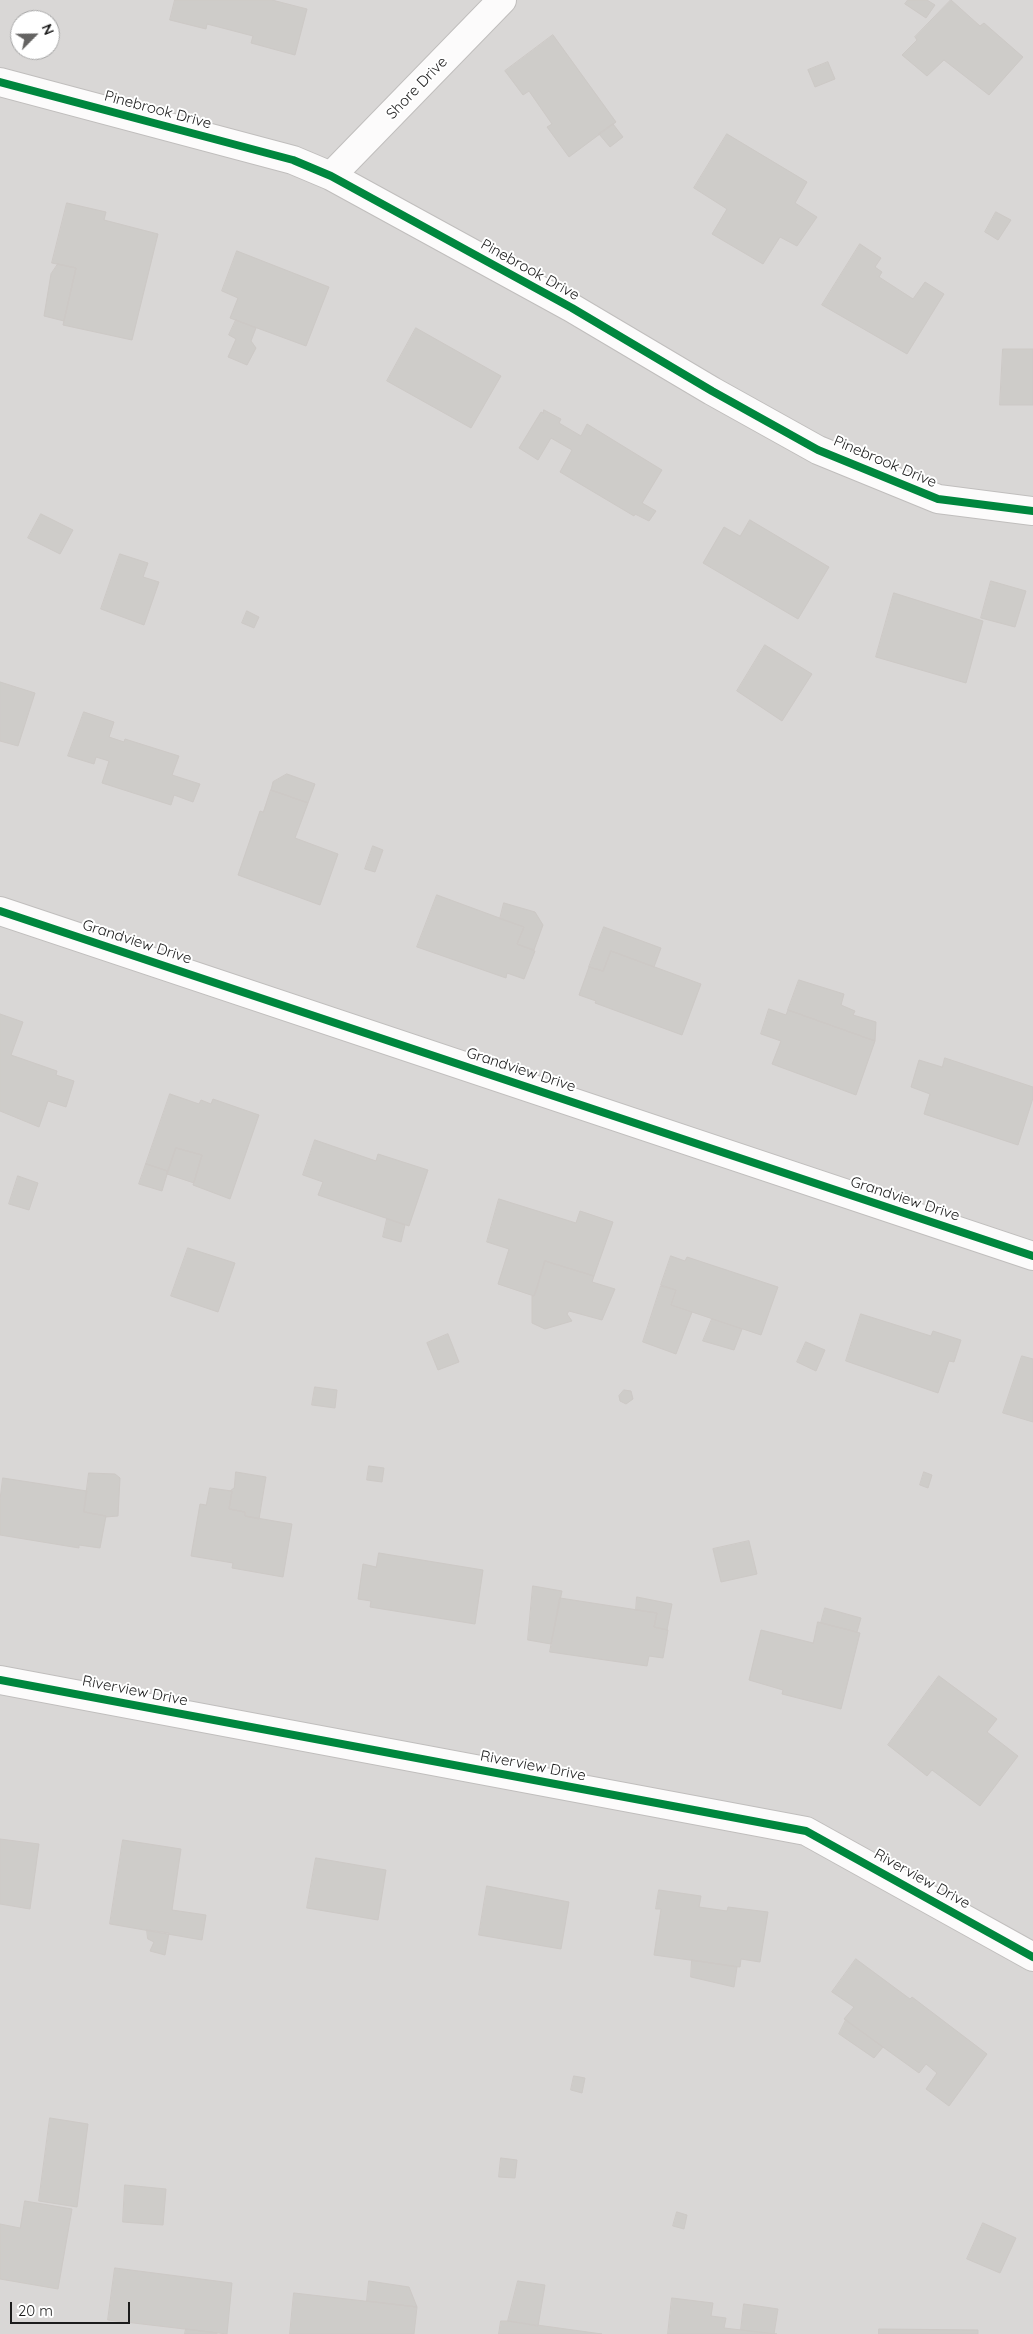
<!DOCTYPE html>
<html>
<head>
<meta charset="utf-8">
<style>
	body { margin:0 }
	#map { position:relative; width:1033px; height:2334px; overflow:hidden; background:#eae7e4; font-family:Quicksand,sans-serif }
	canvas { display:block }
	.north { position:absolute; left:10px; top:10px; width:50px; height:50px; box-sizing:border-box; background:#fff; border:1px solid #a4a4a4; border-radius:50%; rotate:67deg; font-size:14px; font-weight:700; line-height:20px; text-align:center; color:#1c1c1c }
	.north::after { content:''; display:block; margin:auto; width:18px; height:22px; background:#646362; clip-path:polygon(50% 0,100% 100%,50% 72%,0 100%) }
	.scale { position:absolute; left:10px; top:2302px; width:120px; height:22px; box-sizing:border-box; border:2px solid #1c1c1c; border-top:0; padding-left:6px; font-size:15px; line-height:18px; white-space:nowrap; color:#1c1c1c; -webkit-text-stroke:4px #fff; paint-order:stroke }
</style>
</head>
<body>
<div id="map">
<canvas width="1033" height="2334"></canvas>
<div class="north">N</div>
<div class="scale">20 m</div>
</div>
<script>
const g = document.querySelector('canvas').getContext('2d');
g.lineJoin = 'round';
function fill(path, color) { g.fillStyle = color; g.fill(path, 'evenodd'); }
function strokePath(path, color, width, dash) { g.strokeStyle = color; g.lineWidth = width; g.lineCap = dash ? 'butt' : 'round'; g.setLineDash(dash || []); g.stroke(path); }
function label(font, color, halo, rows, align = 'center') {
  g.font = font + ' Quicksand,sans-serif'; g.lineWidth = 4; g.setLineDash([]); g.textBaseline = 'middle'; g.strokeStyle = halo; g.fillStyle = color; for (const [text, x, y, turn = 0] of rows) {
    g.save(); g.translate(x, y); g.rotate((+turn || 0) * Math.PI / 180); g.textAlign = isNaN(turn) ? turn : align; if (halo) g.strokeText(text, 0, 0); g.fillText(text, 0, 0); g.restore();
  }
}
const residential = new Path2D(`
	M0,0H1033V2334H0ZM20,20H50V50H20Z`);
const building = new Path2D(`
	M175,0H272L307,9L295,55L251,43L253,36L207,24L206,29L170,20Z
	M908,0H927L935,5L926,18L905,4Z
	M951,0L980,26L984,23L1023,57L989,95L944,60L927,76L902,55L917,40L915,37Z
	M553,35L616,122L569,157L547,127L552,124L529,91L523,95L505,71Z
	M828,62L835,79L815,87L808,70Z
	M613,124L623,137L610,147L599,134Z
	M727,134L807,182L795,203L817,217L797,246L780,237L763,264L712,234L727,209L694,188Z
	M67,203L106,212L104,220L158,234L132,340L63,325L76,268L52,263Z
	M996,212L1011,220L998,240L985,232Z
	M860,244L881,258L875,267L882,272L879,277L913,299L925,282L944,294L907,354L822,305Z
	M237,251L329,287L306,346L230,318L238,298L222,291Z
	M58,264L76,268L64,321L44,316L51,274Z
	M236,320L256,328L251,341L256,348L247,365L228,357L236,339L229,335Z
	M416,328L501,376L471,428L387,381Z
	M1003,349H1033V405H1000Z
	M544,410L561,419L559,423L581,436L587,424L662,470L642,503L656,511L649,521L635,514L634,516L560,472L572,450L551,438L538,460L519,448L541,412L543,413Z
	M41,514L73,530L60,554L28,538Z
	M750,520L829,567L798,619L703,563L724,527L740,536Z
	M120,554L148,563L143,577L159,582L144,625L101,609Z
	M991,581L1026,591L1015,627L981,618Z
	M894,593L983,621L966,683L876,657Z
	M247,611L259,617L254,628L242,623Z
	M765,645L812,674L782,721L737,691Z
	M0,682L35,693L18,746L0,741Z
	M84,712L114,722L109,737L124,742L125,739L179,756L172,775L200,784L193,802L174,795L171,805L102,783L109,761L96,757L94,764L68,756Z
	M287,774L315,784L308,803L271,790L273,782Z
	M271,790L308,803L295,838L338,854L320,905L238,875L260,811L263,812Z
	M373,846L383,850L375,872L365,869Z
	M437,895L524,927L517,944L535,951L524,979L507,973L506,978L417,947Z
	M504,903L535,912L543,925L534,950L517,944L524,927L500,919Z
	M604,927L661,948L654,967L611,951L603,971L589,967Z
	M611,951L701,984L682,1035L595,1003L596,1001L579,995L589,967L603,971Z
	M799,980L844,994L841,1005L855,1011L853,1015L876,1022L875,1041L788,1010Z
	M769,1009L786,1015L788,1010L875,1041L856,1095L772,1064L781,1041L761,1034Z
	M0,1014L23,1022L11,1055L57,1071L56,1075L74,1081L66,1107L48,1101L39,1127L0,1111Z
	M945,1058L1033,1087V1098L1018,1145L924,1114L930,1094L911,1087L919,1060L942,1067Z
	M170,1094L199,1104L201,1100L211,1104L213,1099L259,1115L230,1199L193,1185L202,1155L176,1148L168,1171L146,1164Z
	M315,1140L376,1161L378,1154L428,1170L409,1226L318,1195L323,1182L303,1175Z
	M176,1148L202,1155L194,1183L167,1174Z
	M146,1164L168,1171L162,1191L139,1184Z
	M18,1176L38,1183L29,1210L9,1204Z
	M499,1199L576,1223L580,1211L613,1222L594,1276L545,1261L534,1296L498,1284L509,1249L487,1242Z
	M387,1219L405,1225L401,1242L383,1237Z
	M188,1248L235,1263L218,1312L171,1296Z
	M671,1256L685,1261L687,1257L778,1287L761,1335L671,1305L676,1290L661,1285Z
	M545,1261L594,1276L592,1282L615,1289L602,1320L569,1311L567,1314L572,1321L545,1329L532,1323V1296H534L536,1292Z
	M661,1286L676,1290L671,1305L692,1312L676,1354L643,1342Z
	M861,1314L931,1336L933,1331L961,1340L954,1362L949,1361L938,1393L846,1361Z
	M712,1319L742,1329L734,1350L703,1341Z
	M448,1334L459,1362L438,1370L427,1343Z
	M806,1342L825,1350L816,1371L797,1362Z
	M1022,1356L1033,1359V1422L1003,1413Z
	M315,1387L337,1390L335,1408L312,1405Z
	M624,1390L631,1391L633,1399L626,1404L620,1401L619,1396Z
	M369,1466L384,1468L382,1482L367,1480Z
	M236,1472L266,1477L259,1519L245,1516V1512L229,1509L232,1491H230L234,1488Z
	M924,1472L932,1475L928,1488L920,1485Z
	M89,1473L115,1474L120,1478L118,1516L105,1517L106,1516L84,1512Z
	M3,1478L87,1491L84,1512L106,1516L100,1548L79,1545V1548L0,1535V1500Z
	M210,1488L232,1491L229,1509L245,1512V1516L292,1524L283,1577L232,1568L233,1563L191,1556L200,1504L206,1505Z
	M749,1541L757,1574L721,1582L713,1549Z
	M379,1553L483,1570L475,1624L370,1607L371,1601L358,1599L363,1564L376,1567Z
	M533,1586L562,1591L551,1644L528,1640Z
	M637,1597L672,1604L667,1630L654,1627L657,1613L636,1610Z
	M560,1598L657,1613L654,1627L668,1630L663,1658L649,1656L647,1666L550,1652Z
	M825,1608L861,1618L857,1632L821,1623Z
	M818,1622L860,1633L841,1709L782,1694L783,1690L749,1680L761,1630L813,1643Z
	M939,1676L997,1719L987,1732L1018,1756L980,1806L932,1770L927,1776L888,1745Z
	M0,1839L39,1844L30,1909L0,1904Z
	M123,1840L181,1849L172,1910L206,1915L202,1940L110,1924Z
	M316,1858L386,1870L378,1920L307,1908Z
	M487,1886L569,1902L561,1949L479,1935Z
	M659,1890L701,1896L699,1907L727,1911L728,1907L768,1912L760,1962L741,1959L740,1967L654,1955L661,1909H656Z
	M147,1930L169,1933L165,1955L150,1951L154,1942L148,1939Z
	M856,1959L910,1999L912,1997L987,2054L949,2106L926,2089L937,2073L926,2064L919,2073L844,2019L854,2007L832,1992Z
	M692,1960L737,1967L734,1987L691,1977Z
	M846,2020L883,2047L874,2058L839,2034Z
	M574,2076L585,2078L582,2093L571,2090Z
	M50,2118L88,2124L77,2207L39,2201Z
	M501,2158L517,2160L515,2178L499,2177Z
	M125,2185L166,2189L163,2225L123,2222Z
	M25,2201L72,2209L58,2289L0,2279V2224L20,2228Z
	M677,2212L687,2215L684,2229L673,2226Z
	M983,2223L1016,2238L1000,2273L967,2259Z
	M115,2268L232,2283L227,2334L108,2320Z
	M369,2281L409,2287L417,2307L367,2301Z
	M518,2281L545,2285L538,2326L508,2321Z
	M294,2293L417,2307L414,2334H290Z
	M672,2298L713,2303L711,2316L726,2318L724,2328L777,2334H668Z
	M744,2304L778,2309L774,2334L741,2330Z
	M501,2321H508L602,2334H499Z
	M186,2329L217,2333V2334H185Z
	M879,2329L978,2330V2334H879Z`);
const minor = new Path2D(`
	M0,82L293,160L331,176L572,308L712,391L818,450L938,499L1033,511
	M331,176L502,0
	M0,911L1033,1256
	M0,1680L806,1831L1033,1957`);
const cycleway = new Path2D(`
	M0,82L293,160L331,176L572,308L712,391L818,450L938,499L1033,511
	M0,911L1033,1256
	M0,1680L806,1831L1033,1957`);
const streetNames = [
	["Shore Drive",417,88,-46],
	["Pinebrook Drive",158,110,15],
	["Pinebrook Drive",530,270,29],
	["Pinebrook Drive",885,462,23],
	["Grandview Drive",137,942,18],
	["Grandview Drive",521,1070,18],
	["Grandview Drive",905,1199,18],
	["Riverview Drive",135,1691,11],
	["Riverview Drive",533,1766,11],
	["Riverview Drive",922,1879,29]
];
fill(residential, '#d9d7d6');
fill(building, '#ceccc9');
strokePath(building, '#cdc9c6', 1);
strokePath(minor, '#c0bebd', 30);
strokePath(minor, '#fcfbfb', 28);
strokePath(cycleway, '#00873e', 8);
label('15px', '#1c1c1c', '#fff', streetNames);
</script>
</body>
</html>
